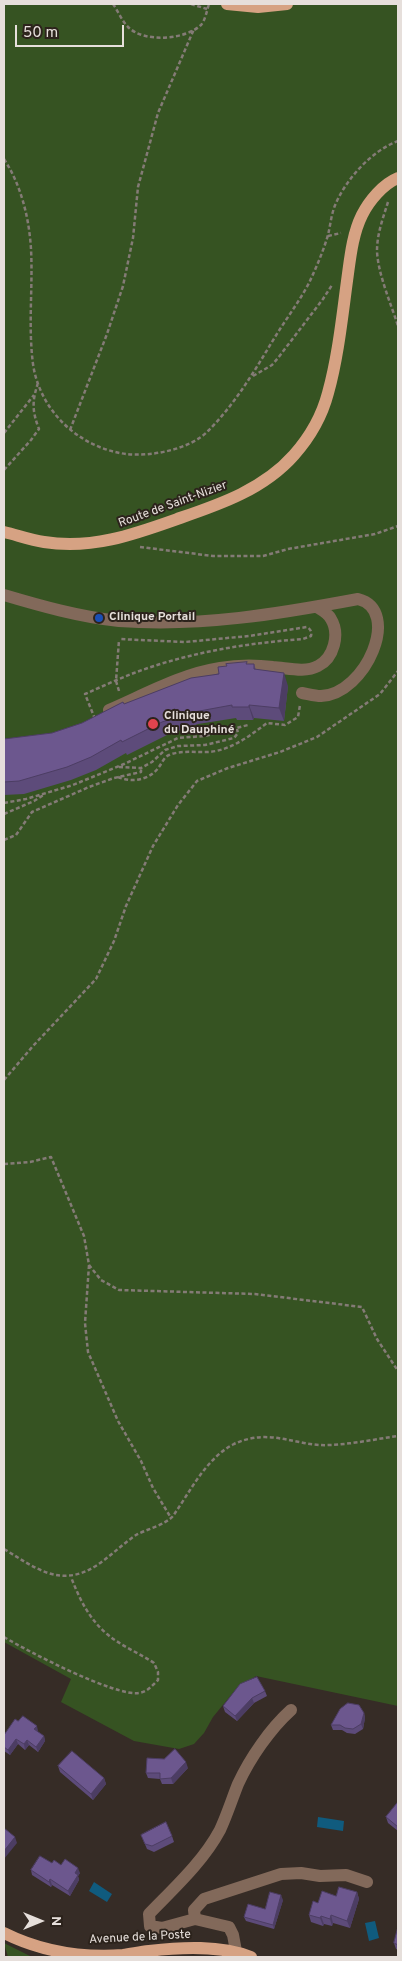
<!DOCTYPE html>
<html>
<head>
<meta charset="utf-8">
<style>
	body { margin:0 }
	#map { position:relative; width:402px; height:1961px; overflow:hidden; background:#362c26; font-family:Overpass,sans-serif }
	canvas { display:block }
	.frame { position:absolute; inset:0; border:5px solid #e6dfdb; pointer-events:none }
	.north { position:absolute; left:15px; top:1896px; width:50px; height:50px; -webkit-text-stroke:4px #2c231c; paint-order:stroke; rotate:90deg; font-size:14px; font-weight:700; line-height:20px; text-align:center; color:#e6dfdb }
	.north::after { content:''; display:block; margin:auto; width:18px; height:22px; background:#e6dfdb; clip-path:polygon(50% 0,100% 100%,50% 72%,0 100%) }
	.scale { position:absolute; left:15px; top:25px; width:109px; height:22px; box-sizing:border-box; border:2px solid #e6dfdb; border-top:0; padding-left:6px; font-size:15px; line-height:18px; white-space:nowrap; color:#e6dfdb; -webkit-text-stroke:4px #2c231c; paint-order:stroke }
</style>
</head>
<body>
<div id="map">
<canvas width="402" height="1961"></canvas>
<div class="frame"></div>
<div class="north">N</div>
<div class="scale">50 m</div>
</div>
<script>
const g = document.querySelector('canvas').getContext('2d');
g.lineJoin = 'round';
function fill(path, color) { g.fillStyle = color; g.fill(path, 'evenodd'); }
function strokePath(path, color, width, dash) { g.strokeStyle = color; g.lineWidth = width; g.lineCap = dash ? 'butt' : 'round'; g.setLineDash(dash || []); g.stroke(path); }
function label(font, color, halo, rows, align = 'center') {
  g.font = font + ' Overpass,sans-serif'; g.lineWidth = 4; g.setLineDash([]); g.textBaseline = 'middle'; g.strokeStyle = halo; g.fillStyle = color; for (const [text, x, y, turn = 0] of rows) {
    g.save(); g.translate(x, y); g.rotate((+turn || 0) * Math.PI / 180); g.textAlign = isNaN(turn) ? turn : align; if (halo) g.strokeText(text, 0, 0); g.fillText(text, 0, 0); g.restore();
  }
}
const green = new Path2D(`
	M4,4H398V1706L256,1676L236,1689L213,1717L204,1733L194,1744L179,1749L134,1741L61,1702L71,1679L4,1642Z
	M4,1943L32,1957H8Z`);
const water = new Path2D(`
	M318,1817L344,1821L343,1831L317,1827Z
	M94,1882L112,1894L107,1902L89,1891Z
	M375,1921L379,1938L369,1941L365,1923Z`);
const path = new Path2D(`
	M113,4C118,11 122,21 128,27C144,43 185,40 201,25C205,21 207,10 209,4
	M191,4L207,9
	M4,159C21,185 29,217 31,249C33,287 28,326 33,364C40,412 80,448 126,454C151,457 191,449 208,431C236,403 255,370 275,337C286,319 299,302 309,283C316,268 323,252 328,235C330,227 331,217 334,208C344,181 371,151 398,141
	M388,202C383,218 377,234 377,251C378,274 391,304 398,326
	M328,236L341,233
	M253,376L272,365L278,358L323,299L332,285
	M70,430L107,334L123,286L133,238L138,187L158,113L194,29
	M4,433L34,395
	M4,470L31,440L39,429C32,411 32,401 38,383
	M140,547L213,556H263L288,549L375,534L398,526
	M119,691L116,681L119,640
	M95,719L85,694C101,687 118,679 134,673C187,653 246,643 303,639L311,636C312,631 310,629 307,627L249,636L185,642L119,639
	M119,767L141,768L152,762L165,750L178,746L205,745L234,738L238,733L237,729
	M118,777C132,783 150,780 159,767C162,763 164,757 169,755C184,749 200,754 216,751C235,747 251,735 267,723L285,725L298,717L300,705
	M4,803L26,799L73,785L124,764L178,738L205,736L248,725
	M4,814L34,801L45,794
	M4,840L16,835L32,812L89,787L114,778L141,772V768
	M4,1080L33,1046L96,979L114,941L126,906L153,846L178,805L197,781L228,768L280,752L317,737L380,694L398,671
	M4,1164L30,1162L51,1157L84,1236L89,1265L101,1280L119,1290L255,1294L362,1307L377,1339L398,1371
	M89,1265L85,1323L88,1352L118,1421L141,1461L153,1488L171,1518
	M4,1549C34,1567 59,1588 94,1567C109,1558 121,1545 136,1535C147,1529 165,1525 173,1516C190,1492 206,1458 234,1444C271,1427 296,1447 330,1445C353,1444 376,1439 398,1436
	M4,1637C27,1651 116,1697 139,1693C147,1692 152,1686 158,1680V1672L154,1663C139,1653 121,1646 107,1634C89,1619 79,1598 71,1577`);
const minor = new Path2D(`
	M4,595C41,606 80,617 119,621C201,627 278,614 358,599C402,610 366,694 321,696C315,696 308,694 302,693
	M109,710C144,695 181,674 220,668C237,665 256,665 273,667C288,668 305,673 318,666C334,658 340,634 331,619C328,613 322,610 317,607
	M195,1919L162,1928L150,1926L149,1914C173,1889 203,1862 220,1830C227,1815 232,1799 238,1784C250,1758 270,1729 291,1710
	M236,1951L233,1935L229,1927L195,1919L194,1910L204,1899L281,1874L301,1873L320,1876L346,1875L367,1882`);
const major = new Path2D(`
	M227,4L258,7L287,4
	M4,532C17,535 30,540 44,542C92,550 135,534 180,518C221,504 264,489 294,455C309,438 322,416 328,393C338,357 342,318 347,281C350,260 352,235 362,215C369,201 383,184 398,178
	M4,1933C42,1952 80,1958 123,1955C131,1954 140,1952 149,1951C182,1947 220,1945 251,1957`);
const wall = new Path2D(`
	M247,664H254L256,670L288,686L284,721L254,718L253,720H237L236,718L198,724L167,735L127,755L126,753L96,770L71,780L24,794L4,795V739L52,733L82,723L124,704Z
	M265,1691L267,1696L254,1703L237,1721L225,1712L223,1706Z
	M364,1713L365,1718L363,1729L355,1734L347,1733L342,1730H333L331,1725Z
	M18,1721L38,1731V1732L44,1736L45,1741L38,1752L29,1745L25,1750L18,1744L10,1755L4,1751V1735Z
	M58,1766L104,1778L106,1784L93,1800L60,1772Z
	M188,1768L173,1784H162L160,1779L148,1778L146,1773Z
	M398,1802V1831L388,1823L386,1817Z
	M141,1835L172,1836L174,1842L154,1852L147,1849Z
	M52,1863L61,1865L80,1873L78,1876L79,1880L70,1896L52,1885L51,1887L32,1875L31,1870Z
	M357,1892L359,1899L350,1928L333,1923L332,1926L324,1924L323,1926L311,1922L309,1915L318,1903L336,1896Z
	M283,1900L274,1929L246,1921L244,1917L265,1909Z
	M398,1927V1950L396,1949L394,1943Z`);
const shadedWall = new Path2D(`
	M284,673L288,686L284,721L279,708Z
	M249,705L254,718L253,720L249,707Z
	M252,1698L254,1703L237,1721L235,1716Z
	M364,1713L365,1718L363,1729L361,1724Z
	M37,1726L38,1731L36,1734L34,1729Z
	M44,1736L45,1741L38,1752L36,1747Z
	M16,1739L18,1744L10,1755L8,1750Z
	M27,1740L29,1745L25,1750L24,1744Z
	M186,1762L188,1768L173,1784L171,1778Z
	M104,1778L106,1784L93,1800L91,1794Z
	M15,1837L17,1843L4,1859V1851Z
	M78,1868L80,1873L78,1876L79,1880L70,1896L68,1891L75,1873Z
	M50,1879L52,1885L51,1887L49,1882Z
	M357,1892L359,1899L350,1928L347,1921Z
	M281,1895L283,1900L274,1929L273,1925Z
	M331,1915L333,1923L332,1926L330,1919Z
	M321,1916L324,1924L323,1926L320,1918Z`);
const building = new Path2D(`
	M247,662L246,664H254V669L284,673L279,708L249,705V707H232V705L194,712L162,722L122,742L121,740L91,757L67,767L19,781L4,782V739L52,733L82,723L123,702L124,704L191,678L219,674L218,667L227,666L226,664Z
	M257,1677L265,1691L252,1698L235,1716L223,1706L240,1684Z
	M348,1703L359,1705L364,1713L361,1724L353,1729L345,1728L340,1725H331L340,1709Z
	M23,1716L37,1726L34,1729L44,1736L36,1747L27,1740L24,1744L16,1739L8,1750L4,1747V1735L15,1719L18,1721Z
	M175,1749L186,1762L171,1778L160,1779V1773H146L147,1758L164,1759Z
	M72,1751L104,1778L91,1794L58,1766Z
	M398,1802V1827L386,1817Z
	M166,1822L172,1836L152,1846L145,1844L141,1835Z
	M4,1828L15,1837L4,1851Z
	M40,1856L52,1863L54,1860L61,1865L65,1859L78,1868L75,1873L78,1875L68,1891L50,1879L49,1882L31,1870Z
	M339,1887L357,1892L347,1921L331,1915L330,1919L321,1916L320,1918L309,1915L313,1901L318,1903L322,1891L336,1896Z
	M270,1892L281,1895L273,1925L244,1917L248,1904L265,1909Z
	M398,1927V1945L394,1943Z`);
const markers = [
	[99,618,5,"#1a4fb4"],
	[153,724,6,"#e0444e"]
];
const streetNames = [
	["Route de Saint-Nizier",173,505,-20],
	["Avenue de la Poste",140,1938,-3]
];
const poiNames = [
	["Clinique Portail",109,618],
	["Clinique",164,717],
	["du Dauphiné",164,731]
];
fill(green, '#365322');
fill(water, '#105b7e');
strokePath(path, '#847b76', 2.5, [4, 2.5]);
strokePath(minor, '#82695a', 12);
strokePath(major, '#d6a283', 12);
fill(wall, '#5d4b7a');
fill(shadedWall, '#4c3d63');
fill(building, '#6c578e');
strokePath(building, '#4c3d63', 1);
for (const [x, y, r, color] of markers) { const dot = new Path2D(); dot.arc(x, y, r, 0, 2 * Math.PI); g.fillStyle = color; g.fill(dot); strokePath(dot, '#2c231c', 2); }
label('12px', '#e6dfdb', '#2c231c', streetNames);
label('bold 12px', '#e6dfdb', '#2c231c', poiNames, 'left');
</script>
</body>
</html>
